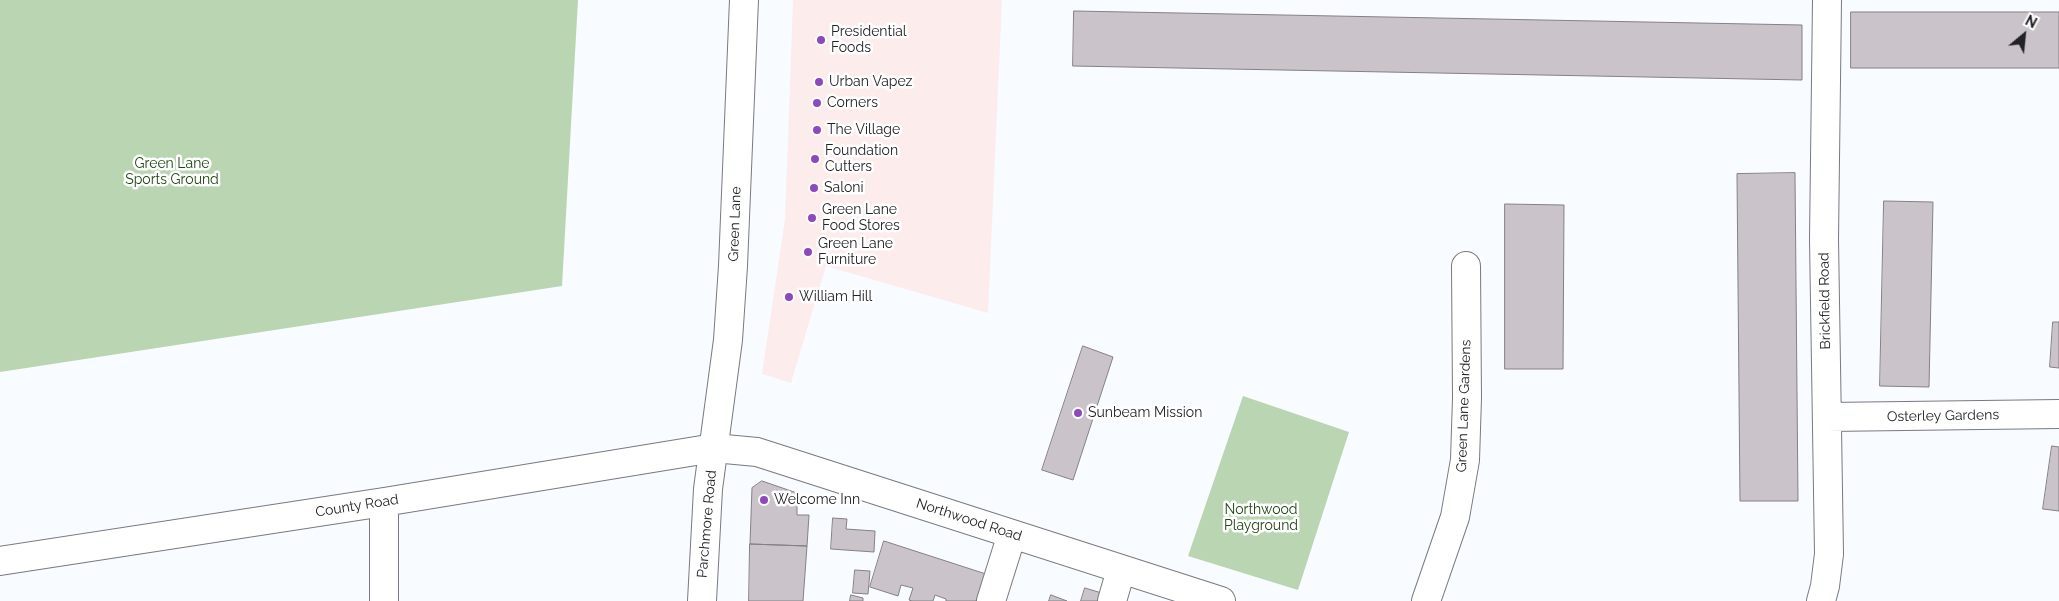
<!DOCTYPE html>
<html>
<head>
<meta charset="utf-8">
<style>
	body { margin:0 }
	#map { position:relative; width:2059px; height:601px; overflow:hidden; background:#f8fbff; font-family:Raleway,sans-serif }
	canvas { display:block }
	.north { position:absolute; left:1999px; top:10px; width:50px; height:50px; -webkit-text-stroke:4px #fff; paint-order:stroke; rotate:28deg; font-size:14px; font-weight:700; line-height:20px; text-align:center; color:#222326 }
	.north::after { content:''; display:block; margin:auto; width:18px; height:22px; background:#222326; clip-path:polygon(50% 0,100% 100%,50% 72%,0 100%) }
</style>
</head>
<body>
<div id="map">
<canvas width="2059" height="601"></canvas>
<div class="north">N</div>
</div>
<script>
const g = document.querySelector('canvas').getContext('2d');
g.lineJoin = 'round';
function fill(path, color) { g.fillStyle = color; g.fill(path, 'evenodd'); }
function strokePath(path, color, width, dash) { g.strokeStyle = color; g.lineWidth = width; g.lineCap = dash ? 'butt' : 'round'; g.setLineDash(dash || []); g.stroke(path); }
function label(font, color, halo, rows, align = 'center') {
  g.font = font + ' Raleway,sans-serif'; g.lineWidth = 5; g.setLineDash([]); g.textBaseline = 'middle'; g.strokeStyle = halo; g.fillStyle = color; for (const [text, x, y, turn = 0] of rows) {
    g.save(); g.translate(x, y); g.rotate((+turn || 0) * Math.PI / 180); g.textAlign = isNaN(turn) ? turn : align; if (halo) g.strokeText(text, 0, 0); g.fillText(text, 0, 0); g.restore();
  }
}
const commercial = new Path2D(`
	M793,0H1002L988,313L826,266L791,383L762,374L785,219Z`);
const green = new Path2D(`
	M0,0H578L562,286L0,372Z
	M1243,396L1349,432L1298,590L1188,556Z`);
const building = new Path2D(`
	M1074,11L1802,25V80L1073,66Z
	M1851,12H2059V68H1851Z
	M1795,173L1798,501H1740L1737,174Z
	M1884,201L1933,202L1929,387L1880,386Z
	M1505,204L1564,205L1563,369H1505Z
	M2053,322H2059V368L2050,367Z
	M1083,346L1113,357L1073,480L1042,470Z
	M2052,446L2059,447V511L2043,509Z
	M762,481L797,493V515H809L807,546L750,544L752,488Z
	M833,518L847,519L846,529L875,531L874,552L831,549Z
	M884,541L986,574L976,601H946V599L935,595L933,601H912L909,600L913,588L901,585L898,596L870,587Z
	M750,544L807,546L803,601H749Z
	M855,570L870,571L868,594L853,593Z
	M1085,588L1105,594L1103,601H1081Z
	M851,595L863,598V601H850Z
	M1051,595L1067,601H1049Z`);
const minor = new Path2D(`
	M1827,417L2059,414
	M384,502V601
	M0,561L384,502L714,448L757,452L1221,601
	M991,601L1012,534
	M1112,601L1121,570
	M1426,601L1455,517L1465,460L1467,398L1466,266
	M1821,601L1825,586L1829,554L1824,239L1827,0`);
const major = new Path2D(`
	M702,601L708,489L728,340L733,266L744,0`);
const markers = [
	[821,40,5,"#8c49bd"],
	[819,82,5,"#8c49bd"],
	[817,103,5,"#8c49bd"],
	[817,130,5,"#8c49bd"],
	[815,159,5,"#8c49bd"],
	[814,188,5,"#8c49bd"],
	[812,218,5,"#8c49bd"],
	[808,252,5,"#8c49bd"],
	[789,297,5,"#8c49bd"],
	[1078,413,5,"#8c49bd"],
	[764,500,5,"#8c49bd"]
];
const poiNames = [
	["Presidential",831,32],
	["Foods",831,48],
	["Urban Vapez",829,82],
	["Corners",827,103],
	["The Village",827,130],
	["Foundation",825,151],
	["Cutters",825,167],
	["Saloni",824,188],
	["Green Lane",822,210],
	["Food Stores",822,226],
	["Green Lane",818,244],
	["Furniture",818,260],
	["William Hill",799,297],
	["Sunbeam Mission",1088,413],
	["Welcome Inn",774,500]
];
const parkNames = [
	["Green Lane",172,164],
	["Sports Ground",172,180],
	["Northwood",1261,510],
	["Playground",1261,526]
];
const streetNames = [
	["Green Lane",735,224,-88],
	["Brickfield Road",1825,301,-91],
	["Green Lane Gardens",1464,406,-88],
	["Osterley Gardens",1943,416,-1],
	["County Road",357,506,-9],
	["Northwood Road",969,520,18],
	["Parchmore Road",707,524,-85]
];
fill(commercial, '#fdecec');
fill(green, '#bad5b2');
fill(building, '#cac4ca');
strokePath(building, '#858085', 1);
strokePath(minor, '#777a80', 30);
strokePath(major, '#777a80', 30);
strokePath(minor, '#fff', 28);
strokePath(major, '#fff', 28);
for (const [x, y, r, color] of markers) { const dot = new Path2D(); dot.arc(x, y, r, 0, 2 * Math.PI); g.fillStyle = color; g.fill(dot); strokePath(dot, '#fff', 2); }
label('14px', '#222326', '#fff', poiNames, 'left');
label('14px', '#1d4510', '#fff', parkNames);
label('14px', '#222326', '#fff', streetNames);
</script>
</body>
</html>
